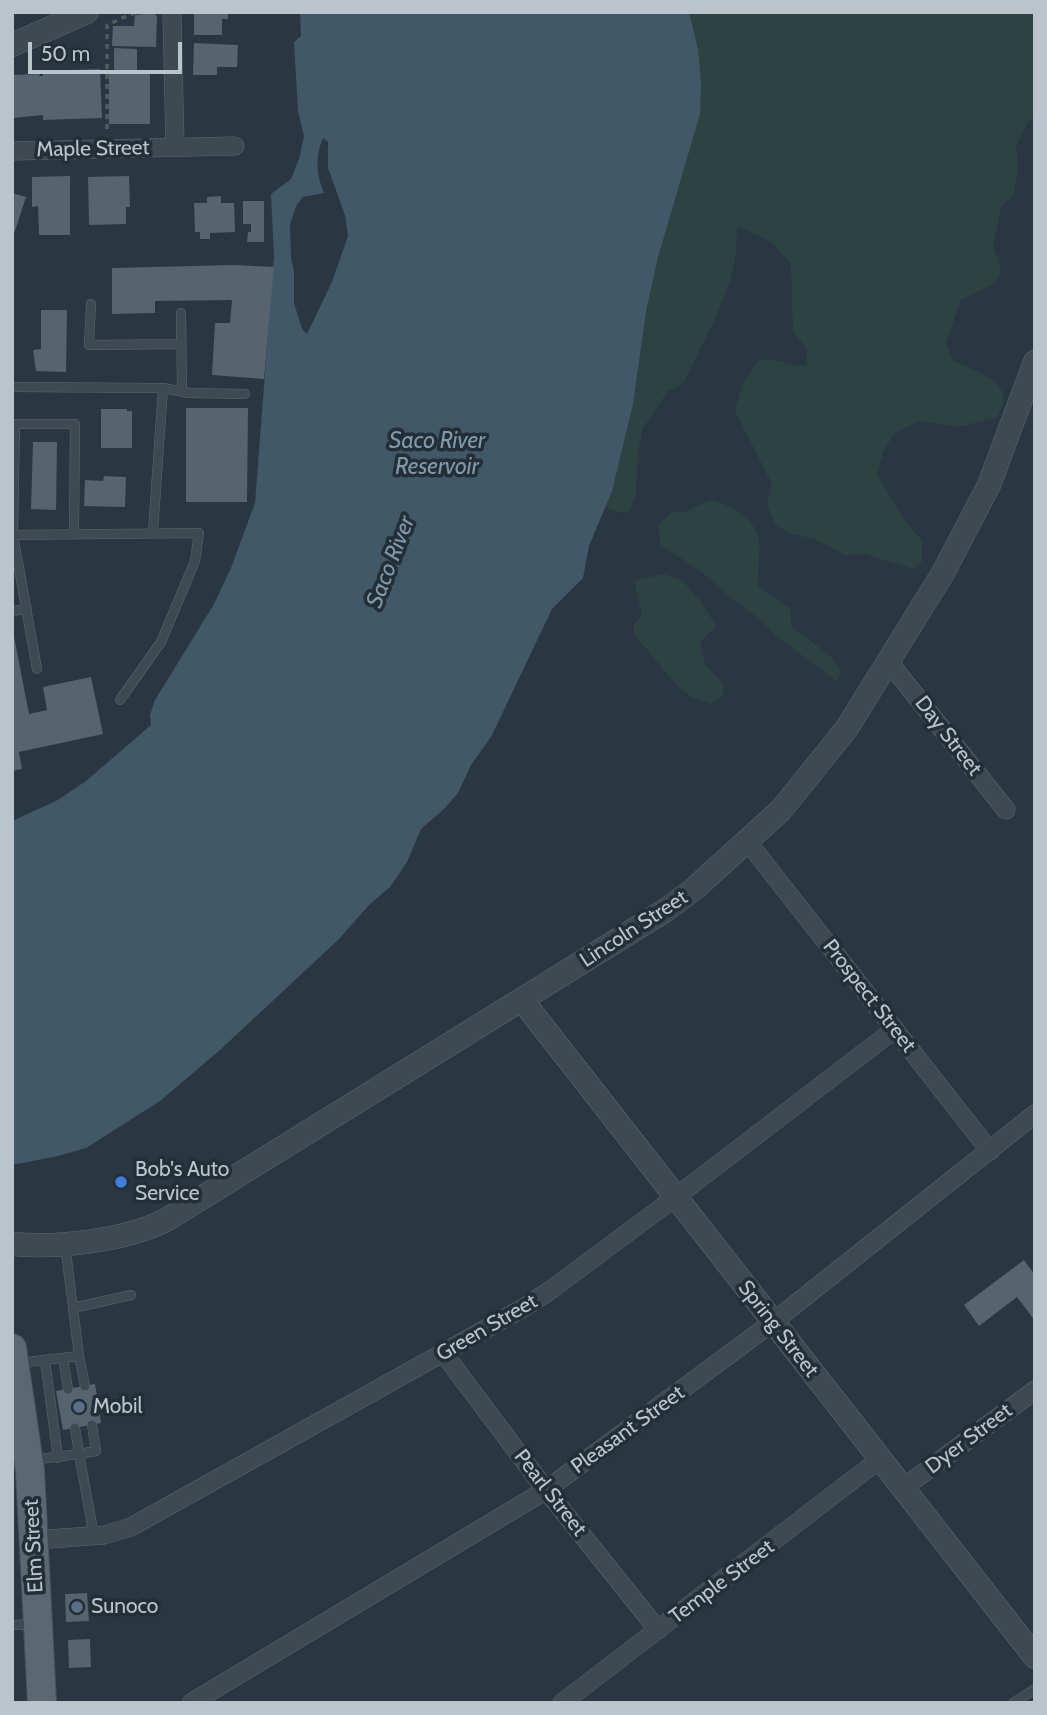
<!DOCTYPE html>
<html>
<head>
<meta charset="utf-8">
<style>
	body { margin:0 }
	#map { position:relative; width:1047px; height:1715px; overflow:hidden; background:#2a3742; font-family:Cabin,sans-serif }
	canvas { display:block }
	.frame { position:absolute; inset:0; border:14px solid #bbc4cb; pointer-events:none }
	.scale { position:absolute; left:28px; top:42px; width:154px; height:32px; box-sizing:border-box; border:4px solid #bbc4cb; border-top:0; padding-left:9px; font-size:21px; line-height:24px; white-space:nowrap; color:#bbc4cb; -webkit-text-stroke:5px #232e37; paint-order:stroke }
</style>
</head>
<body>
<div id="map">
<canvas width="1047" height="1715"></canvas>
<div class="frame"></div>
<div class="scale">50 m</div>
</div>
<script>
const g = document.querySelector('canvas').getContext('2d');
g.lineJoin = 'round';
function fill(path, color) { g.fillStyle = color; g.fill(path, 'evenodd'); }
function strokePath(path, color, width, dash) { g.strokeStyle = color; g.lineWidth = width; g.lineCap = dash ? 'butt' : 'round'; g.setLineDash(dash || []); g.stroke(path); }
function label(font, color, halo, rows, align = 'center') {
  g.font = font + ' Cabin,sans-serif'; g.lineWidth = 7; g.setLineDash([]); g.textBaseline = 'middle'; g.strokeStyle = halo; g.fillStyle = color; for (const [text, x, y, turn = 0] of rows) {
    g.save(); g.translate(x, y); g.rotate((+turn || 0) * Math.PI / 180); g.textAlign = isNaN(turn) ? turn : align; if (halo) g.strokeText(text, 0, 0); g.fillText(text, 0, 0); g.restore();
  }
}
const green = new Path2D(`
	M671,12H1035V117L1027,123L1016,147L1018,169L1014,194L1001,208L993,245L1001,271L995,283L961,300L946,343L953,361C968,367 1006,380 1004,401C1003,406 999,412 998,417L959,427L919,421L895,433L884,450L877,474L904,520L922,540V561L914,569L864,554L845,555L817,540L790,533L775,525L767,505L772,484L735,411L742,385L757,362C777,356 785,366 806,366L807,349L793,331L791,264L771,242L737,226L736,255L730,281L716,317L683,384L668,391L643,428L638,451L636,494L629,513L610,510L593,491Z
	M709,500C728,504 751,515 758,535C762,547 757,572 758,586L790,608L792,627L830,656L841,670L837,681L776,636L760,619L735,601L703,573L661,545L658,526L671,512H685Z
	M664,574L683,581L703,605L716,626L700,642L705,664L724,685L722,697L711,704L692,697L677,686L634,634V624L642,616L634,581Z`);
const water = new Path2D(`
	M300,12H689L698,49L701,82L700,114L658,257L646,311L633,404L612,491L589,546L583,578L552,609L491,737L471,765L458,793L444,809L421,829L407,862L390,887L369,905L339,939L220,1050L160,1101L86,1148L58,1156L12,1165V821L56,801L86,781L151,725L150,715L155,700L214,604L231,568L255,503L274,256L271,194L291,179L299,159L304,136L298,111L294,42L301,36ZM323,138L328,142V168L345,215L348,236L332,282L307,334L302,329L294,303V272L291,257L290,225L296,206L303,197L324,193C316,174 315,157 323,138Z`);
const building = new Path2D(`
	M194,12H228V19H222V35H194Z
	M153,13L157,16L156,47L112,46L113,26H134L135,15Z
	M194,43L238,45L237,67H217V75H193Z
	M114,48L137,49V70H150V124H109V70H114Z
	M100,69L102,118L43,120V115L13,118L12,75L40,74L39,76H43V71Z
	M70,176V235H39L38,206L32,207V177Z
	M129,176L130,207H126V224L89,225L88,177Z
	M12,193L26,197L13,237L12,236Z
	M221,196V203H234L235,232L210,233V239H200V232H195L194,203H207V197Z
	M243,201H264V242H247L248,232H251V224H243Z
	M234,265L274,267L264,379L212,375L215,323H230L232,300L155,301V313L112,314V268Z
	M41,310H67L66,372L36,371L33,350L41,349Z
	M186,408H248L247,502H186Z
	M101,409H127V411H132V448H101Z
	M33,442H57L56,510L31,509Z
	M104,476L126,477L125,507L84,506L85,480L103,481Z
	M12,626L29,714L47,710L43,687L91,677L103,734L19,752L22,769L12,771Z
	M1024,1260L1035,1275V1321L1017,1297L979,1326L964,1305Z
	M95,1384L101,1423L63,1430L56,1391Z
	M87,1593L89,1621L66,1622L65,1594Z
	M90,1639L91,1667L69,1668L68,1640Z`);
const path = new Path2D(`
	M107,129V25L136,12`);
const service = new Path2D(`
	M91,304L89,345L181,344
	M181,313L182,391
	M12,387L163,388L189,393L245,394
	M153,532L163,388
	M12,535L199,533L195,561L161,642L120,700
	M12,611L27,609
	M37,669L13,535L15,424H75L74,534
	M65,1244L79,1356L85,1386
	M73,1308L131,1295
	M63,1358L68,1389
	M45,1360L58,1458
	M18,1363L79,1356
	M75,1428L79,1454L96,1451L92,1425
	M31,1460L79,1454L94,1536
	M12,1625L35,1624
	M1013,1703L1035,1689`);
const minor = new Path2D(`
	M172,12L175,147
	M12,151L235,146
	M889,662L1006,810
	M747,841L990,1151
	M444,1354L546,1490L658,1630
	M903,1488L1035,1390
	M34,1540L104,1535L131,1527L525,1307L552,1289L677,1196L895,1029
	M191,1703L546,1490L773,1322L1035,1114
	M562,1703L880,1459`);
const tertiary = new Path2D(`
	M12,45L87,12
	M522,1000L1035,1657
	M12,1244C58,1248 124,1241 166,1220L666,910L694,889L781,810L847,728L943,573L989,485L1035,362`);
const primary = new Path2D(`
	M12,1348L30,1471L42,1703`);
const markers = [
	[121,1182,7,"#3f7fe0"],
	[79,1407,7,"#5c6f8a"],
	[77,1607,7,"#5c6f8a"]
];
const streetNames = [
	["Maple Street",93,149,-1],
	["Day Street",948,736,52],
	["Lincoln Street",634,929,-33],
	["Prospect Street",869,996,52],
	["Green Street",487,1328,-30],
	["Spring Street",778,1329,52],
	["Pleasant Street",628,1430,-36],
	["Dyer Street",969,1439,-37],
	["Pearl Street",550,1493,52],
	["Elm Street",34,1546,-93],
	["Temple Street",722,1582,-37]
];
const poiNames = [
	["Bob's Auto",135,1170],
	["Service",135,1194],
	["Mobil",93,1407],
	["Sunoco",91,1607]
];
const waterNames = [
	["Saco River",437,441],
	["Reservoir",437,467],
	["Saco River",391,562,-69]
];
fill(green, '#2c4342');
fill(water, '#415869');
fill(building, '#55646e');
strokePath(service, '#5c676f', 10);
strokePath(minor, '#5c676f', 19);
strokePath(tertiary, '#5c676f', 24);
strokePath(primary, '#48525b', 30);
strokePath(path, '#4c6060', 3.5, [5, 5]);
strokePath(service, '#3e4952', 9);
strokePath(minor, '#3e4952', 18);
strokePath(tertiary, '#3e4952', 23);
strokePath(primary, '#5c6871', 28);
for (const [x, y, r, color] of markers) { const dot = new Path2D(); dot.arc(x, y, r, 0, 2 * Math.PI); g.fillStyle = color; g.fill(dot); strokePath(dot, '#232e37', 2.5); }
label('21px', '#bbc4cb', '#232e37', streetNames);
label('21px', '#bbc4cb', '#232e37', poiNames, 'left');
label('italic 23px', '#7f98ab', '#232e37', waterNames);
</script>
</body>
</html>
